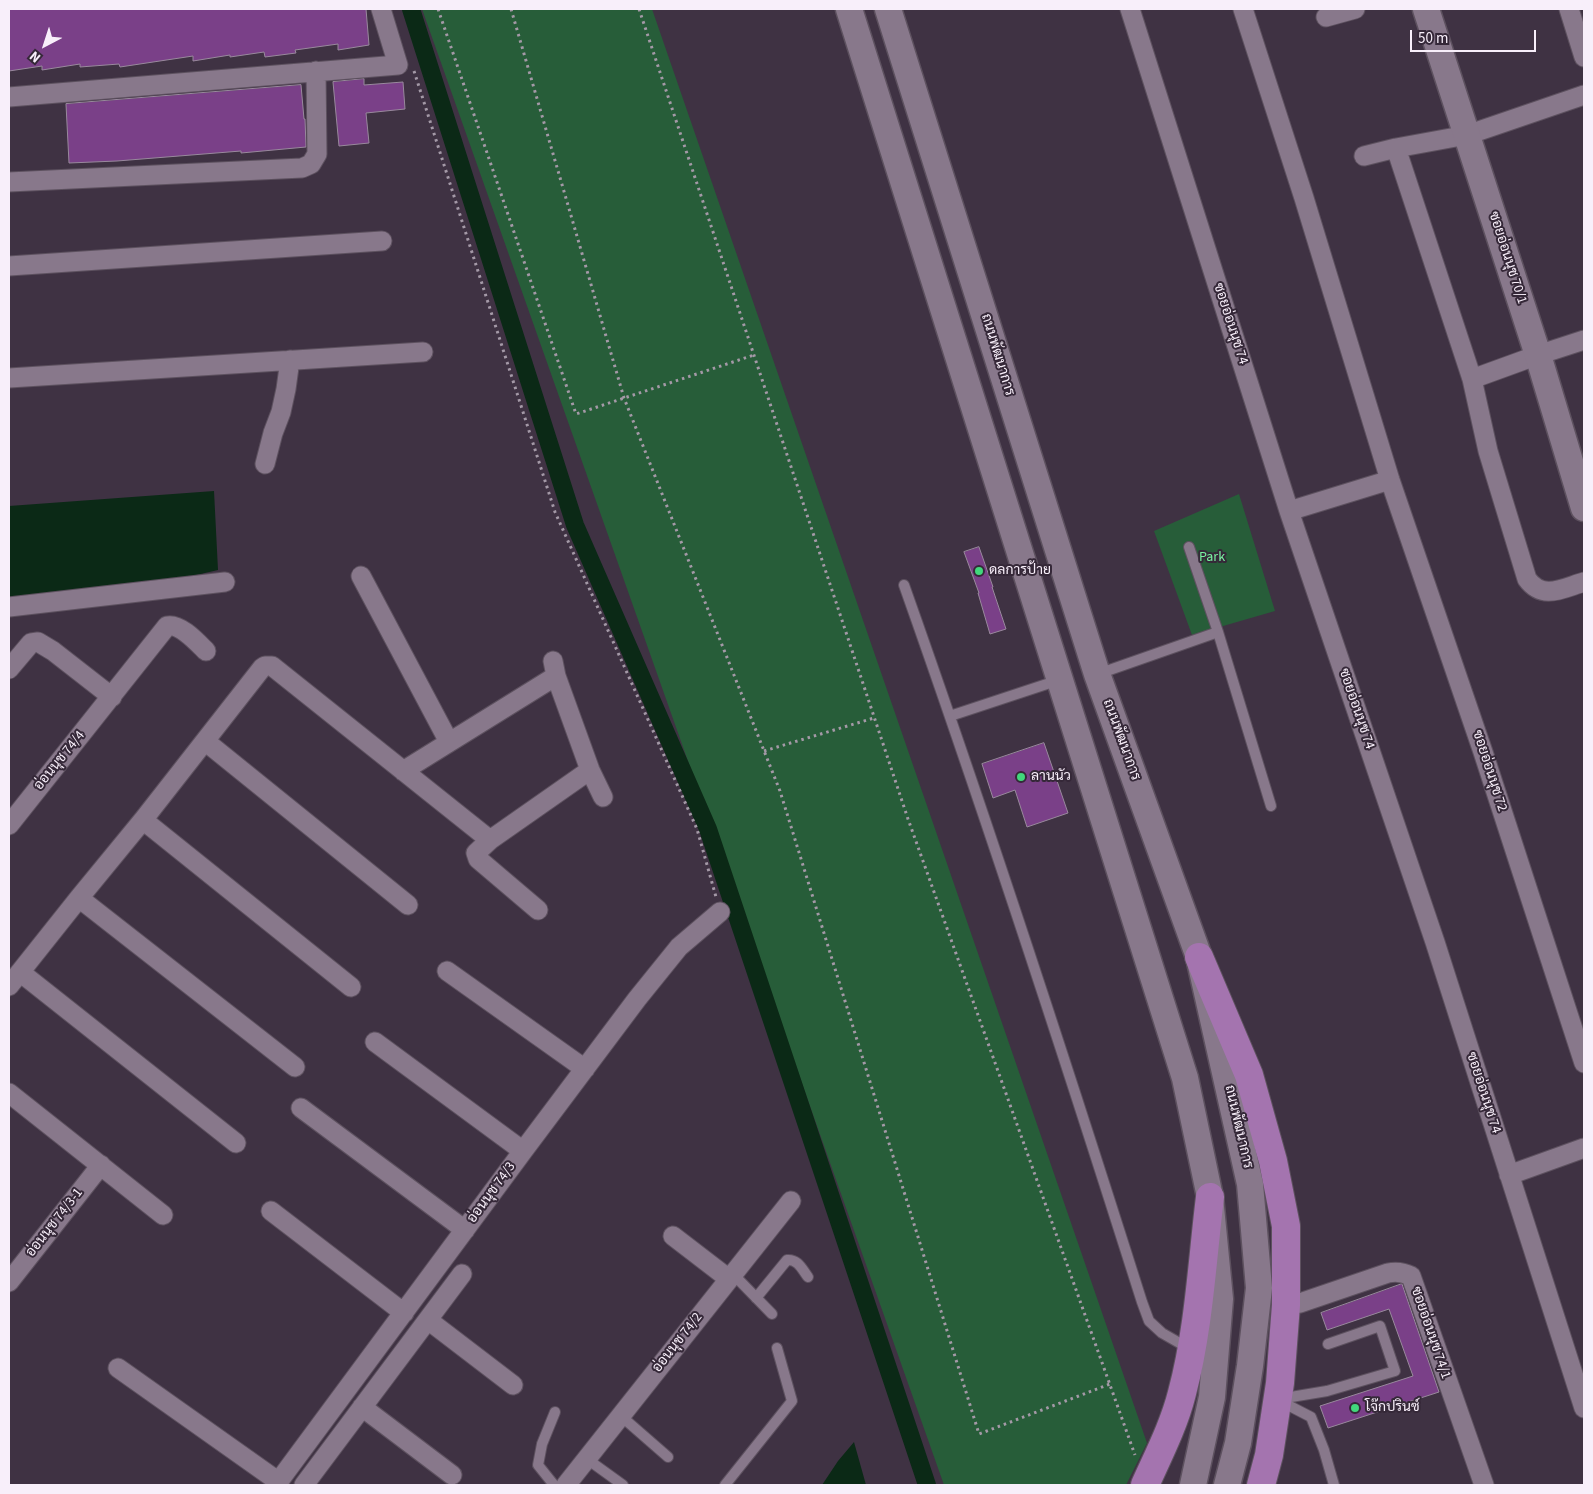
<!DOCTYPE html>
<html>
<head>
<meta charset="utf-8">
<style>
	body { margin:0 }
	#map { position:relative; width:1593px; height:1494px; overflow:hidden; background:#3f3243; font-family:"Source Sans 3",sans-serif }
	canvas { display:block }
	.frame { position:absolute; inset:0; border:10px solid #f8effa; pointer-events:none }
	.north { position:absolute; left:20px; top:20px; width:50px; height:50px; -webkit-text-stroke:4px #352838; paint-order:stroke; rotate:220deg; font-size:14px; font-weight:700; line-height:20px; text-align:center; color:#f8effa }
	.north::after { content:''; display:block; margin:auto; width:18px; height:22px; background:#f8effa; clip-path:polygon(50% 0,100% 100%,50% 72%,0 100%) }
	.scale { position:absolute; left:1410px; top:30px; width:126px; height:22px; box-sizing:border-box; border:2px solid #f8effa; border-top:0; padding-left:6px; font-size:15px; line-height:18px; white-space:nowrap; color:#f8effa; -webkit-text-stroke:4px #352838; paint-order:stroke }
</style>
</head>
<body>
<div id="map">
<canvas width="1593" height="1494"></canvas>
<div class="frame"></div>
<div class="north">N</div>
<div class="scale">50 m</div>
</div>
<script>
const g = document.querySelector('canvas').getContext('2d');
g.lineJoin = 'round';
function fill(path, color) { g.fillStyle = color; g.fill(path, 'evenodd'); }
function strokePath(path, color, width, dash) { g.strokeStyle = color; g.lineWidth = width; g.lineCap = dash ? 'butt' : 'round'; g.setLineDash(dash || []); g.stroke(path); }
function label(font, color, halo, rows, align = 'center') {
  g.font = font + ' "Source Sans 3",Sarabun,sans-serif'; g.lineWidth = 4; g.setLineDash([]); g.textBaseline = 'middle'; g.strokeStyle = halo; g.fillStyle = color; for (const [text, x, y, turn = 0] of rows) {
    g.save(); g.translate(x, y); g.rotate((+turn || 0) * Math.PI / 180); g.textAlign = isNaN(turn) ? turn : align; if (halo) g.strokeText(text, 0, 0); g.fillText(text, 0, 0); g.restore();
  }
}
const green = new Path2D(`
	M422,9H652L1147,1443L1126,1485H944Z
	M1239,494L1275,611L1192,635L1154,531Z`);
const water = new Path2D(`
	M214,491L218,570L122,592L9,602V506Z
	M854,1442L866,1485H822L838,1461Z`);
const canal = new Path2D(`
	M411,9L575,525L708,829L927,1485`);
const building = new Path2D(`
	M9,9H366L369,45L338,50V44L295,50L296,53L265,57L264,52L230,57V55L193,61V56L120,67L119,64L80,67V64L42,70V66L9,71Z
	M364,79V85L403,82L405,109L366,113L369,143L339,146L333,82Z
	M301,85L304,119H305L306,147L241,153V151L117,161L69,163L66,104Z
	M979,547L993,587H992L1006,629L990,634L978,593H979L964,552Z
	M1044,743L1068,813L1027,827L1015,790L993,798L982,764Z
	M1402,1284L1439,1392L1328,1428L1320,1406L1413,1376L1389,1309L1327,1330L1321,1313Z`);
const path = new Path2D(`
	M438,9L576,414L754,355
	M511,9L624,398L780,791L979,1434L1110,1384
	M639,9L908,819L1135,1455
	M414,71L555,512L697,829L716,897
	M764,751L874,718`);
const lane = new Path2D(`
	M1189,547L1218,632L1271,806
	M904,585C988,822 1066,1062 1142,1302L1149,1321L1162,1333L1190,1349
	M1098,674L1218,632
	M950,716L1059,680
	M733,1274L772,1314
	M756,1298L787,1260C798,1259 802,1269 808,1277
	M1279,1399L1327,1391L1395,1371L1380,1326L1328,1344
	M1278,1400L1311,1417L1324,1450L1334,1485
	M621,1416L668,1457
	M587,1459L623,1485
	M554,1485L538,1465L542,1444L555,1412
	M725,1485L792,1401L777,1348`);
const street = new Path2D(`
	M1130,9L1289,511L1435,942L1584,1408
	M1243,9L1304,198L1390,480L1483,752L1584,1063
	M1569,9L1584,57
	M1326,17L1355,9
	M9,97L398,65L381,9
	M1396,148L1472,379L1488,451L1527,579C1543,601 1563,588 1584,582
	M1364,156L1396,148L1467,135L1584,95
	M9,182L302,168L311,164L317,154L316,71
	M9,266L382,241
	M9,378L423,352
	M1472,379L1538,355L1584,340
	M265,464L273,433L281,412L286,389L290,360
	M1289,511L1390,480
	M361,576L449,742
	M9,607L225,582
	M553,661L556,676L590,770L603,797
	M9,669L31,643L38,642L53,651L112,697
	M205,741L408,905
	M403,771L556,676
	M143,820L351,987
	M9,825L167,626C180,623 197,642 206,651
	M79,898L295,1067
	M538,910L478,859L476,853L490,840L590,770
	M447,971L585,1069
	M20,972L236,1143
	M9,986L79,898L143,820L262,668L265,666H272L490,840
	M375,1042L523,1151
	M9,1093L163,1215
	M301,1108L465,1230
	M1509,1175L1584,1148
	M271,1211L404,1313
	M673,1236L729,1279
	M9,1282L101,1165
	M1286,1305L1300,1303L1388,1273C1397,1271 1403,1272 1411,1276L1484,1485
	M428,1320L513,1385
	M118,1368L279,1482
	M362,1407L452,1475
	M276,1485L523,1151L637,999L679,947L720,912
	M304,1485L462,1274
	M566,1485L791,1201`);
const secondary = new Path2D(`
	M849,9L1185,1078L1210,1197L1220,1299L1212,1397L1193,1485
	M888,9L1097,674L1199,957L1250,1184L1259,1288L1250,1366L1238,1443L1227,1485
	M1426,9L1538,355L1584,508`);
const primary = new Path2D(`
	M1199,957L1249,1075L1273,1161L1286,1226V1305L1280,1383L1269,1455L1261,1485
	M1145,1485C1158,1456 1174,1425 1182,1393C1199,1329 1202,1262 1210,1197`);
const markers = [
	[979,571,5,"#41d77c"],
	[1021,777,5,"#41d77c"],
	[1355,1408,5,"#41d77c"]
];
const streetNames = [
	["ซอยอ่อนนุช 70/1",1507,258,72],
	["ซอยอ่อนนุช 74",1230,324,72],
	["ถนนพัฒนาการ",997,355,73],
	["ซอยอ่อนนุช 74",1356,709,71],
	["ถนนพัฒนาการ",1121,740,70],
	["อ่อนนุช 74/4",60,761,-51],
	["ซอยอ่อนนุช 72",1489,771,72],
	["ซอยอ่อนนุช 74",1483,1093,72],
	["ถนนพัฒนาการ",1238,1127,77],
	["อ่อนนุช 74/3",492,1193,-54],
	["อ่อนนุช 74/3-1",55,1223,-52],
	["ซอยอ่อนนุช 74/1",1430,1333,71],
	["อ่อนนุช 74/2",678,1343,-52]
];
const parkNames = [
	["Park",1212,558]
];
const poiNames = [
	["ดลการป้าย",989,571],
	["ลานนัว",1031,777],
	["โจ๊กปรินซ์",1365,1408]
];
fill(green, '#275d39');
fill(water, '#0b2916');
strokePath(canal, '#0b2916', 18);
fill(building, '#7a4088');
strokePath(building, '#99899d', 1);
strokePath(lane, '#5d515f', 12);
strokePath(street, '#5d515f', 21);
strokePath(secondary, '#5d515f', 29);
strokePath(primary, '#5d515f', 30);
strokePath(path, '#a499a7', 3, [2.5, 4]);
strokePath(lane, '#88788b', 10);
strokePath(street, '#88788b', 19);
strokePath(secondary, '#88788b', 26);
strokePath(primary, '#a474af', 28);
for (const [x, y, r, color] of markers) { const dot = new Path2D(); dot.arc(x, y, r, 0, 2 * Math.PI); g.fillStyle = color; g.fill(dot); strokePath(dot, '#352838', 2); }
label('14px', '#f8effa', '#352838', streetNames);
label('14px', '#79f2a0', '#352838', parkNames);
label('14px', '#f8effa', '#352838', poiNames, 'left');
</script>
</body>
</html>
